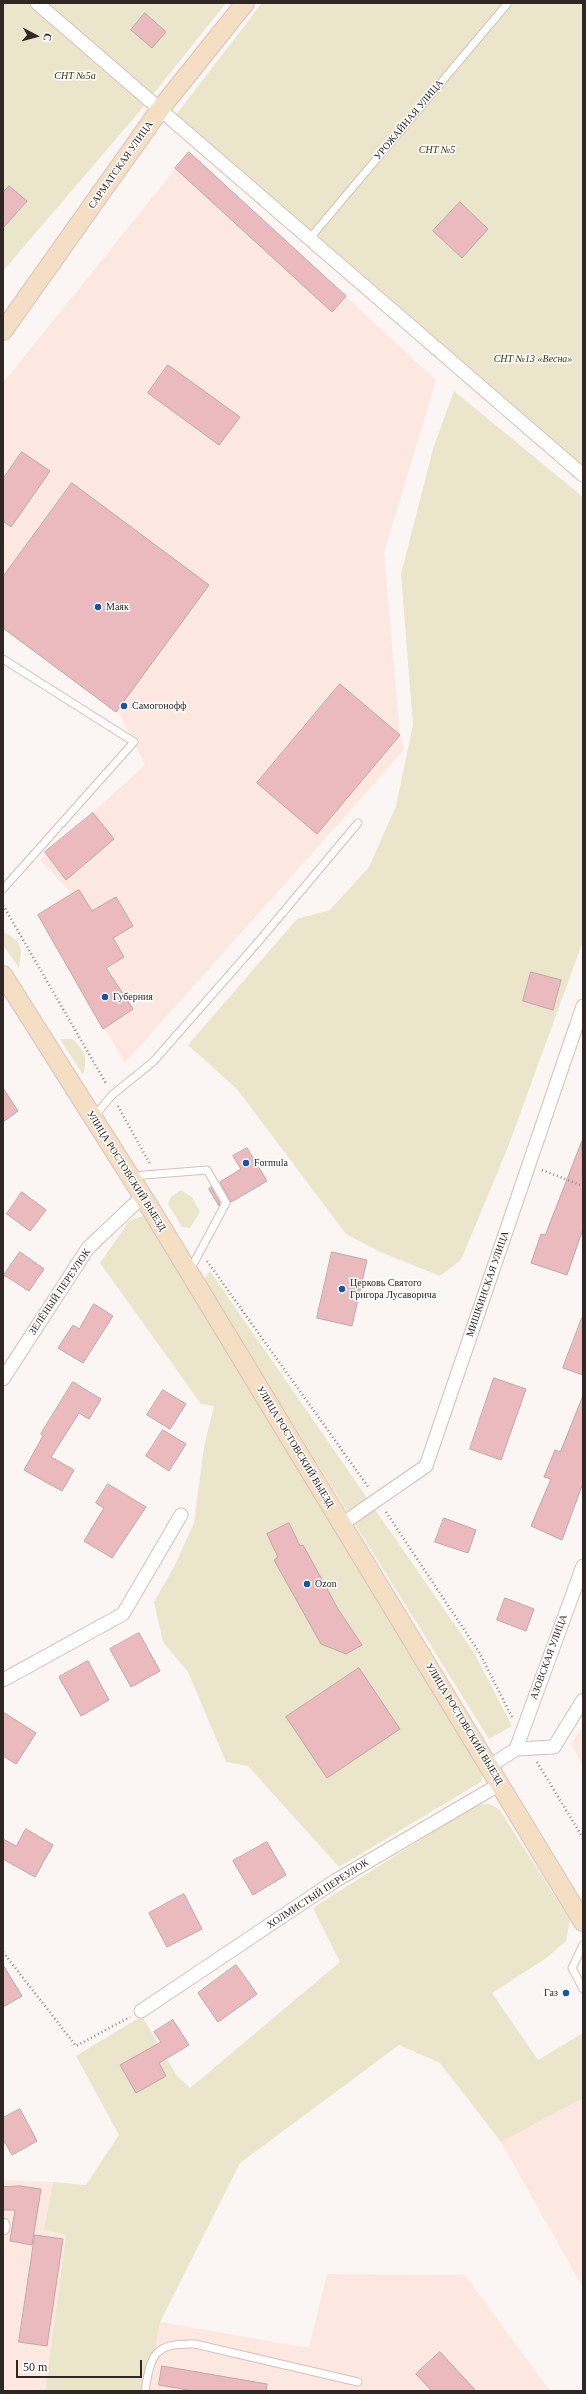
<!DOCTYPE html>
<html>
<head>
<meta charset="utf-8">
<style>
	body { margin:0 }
	#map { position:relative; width:586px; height:2394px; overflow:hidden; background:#fbf6f4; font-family:Georgia,serif }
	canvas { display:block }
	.frame { position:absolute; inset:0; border:4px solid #302623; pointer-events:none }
	.north { position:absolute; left:16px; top:16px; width:40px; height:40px; -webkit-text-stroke:3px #fff; paint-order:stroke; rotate:96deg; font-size:11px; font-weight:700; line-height:16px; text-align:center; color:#302623 }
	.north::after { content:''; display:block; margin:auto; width:14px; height:18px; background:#302623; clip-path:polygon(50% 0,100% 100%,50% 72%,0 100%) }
	.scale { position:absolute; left:16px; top:2360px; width:126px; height:18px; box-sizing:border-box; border:2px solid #302623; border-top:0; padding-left:5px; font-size:12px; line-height:14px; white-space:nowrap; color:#302623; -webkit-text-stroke:3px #fff; paint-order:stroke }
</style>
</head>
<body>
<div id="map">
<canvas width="586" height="2394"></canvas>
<div class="frame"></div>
<div class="north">С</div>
<div class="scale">50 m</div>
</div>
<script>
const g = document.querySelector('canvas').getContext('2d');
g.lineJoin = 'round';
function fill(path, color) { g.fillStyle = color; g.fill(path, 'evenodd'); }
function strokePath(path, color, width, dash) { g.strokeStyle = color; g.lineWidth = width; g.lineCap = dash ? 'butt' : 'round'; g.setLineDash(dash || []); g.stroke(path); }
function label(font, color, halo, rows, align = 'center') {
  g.font = font + ' Georgia,serif'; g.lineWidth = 3; g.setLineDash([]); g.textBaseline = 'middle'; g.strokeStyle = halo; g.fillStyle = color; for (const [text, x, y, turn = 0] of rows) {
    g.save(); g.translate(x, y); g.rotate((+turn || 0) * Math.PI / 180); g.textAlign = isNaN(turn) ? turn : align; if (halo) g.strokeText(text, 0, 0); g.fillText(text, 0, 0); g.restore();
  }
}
const built = new Path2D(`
	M189,152L436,380L384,553L400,735L404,750L125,1063L38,915L70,892L40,860L145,765L120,715L3,628V383Z
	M583,1726V1766L571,1744Z
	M583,2098V2288L501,2142Z
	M3,2180L53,2182L44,2230L66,2235L45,2391H3Z
	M327,2274L465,2275L550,2391H149L160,2322L309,2348Z`);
const green = new Path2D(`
	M3,3H226L139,112L3,271Z
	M262,3H583V470L172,120Z
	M454,391L583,497V941L508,1147L461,1260L440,1276L378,1251L346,1234L237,1089L188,1045L297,919L330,910L369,867L396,806L413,725L401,574L433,449Z
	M3,932C22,942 23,947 19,968L3,945Z
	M60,1039H72C85,1050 88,1058 83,1075Z
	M181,1190L192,1197L200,1212L190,1228L182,1227L168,1204L171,1197Z
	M145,1215L484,1767L481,1782L339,1867L248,1766L226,1762L188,1672L163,1642L154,1602L175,1565L194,1523L204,1447L214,1406L201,1404L100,1263L129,1221Z
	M210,1271L473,1651L512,1726L489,1739L203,1280Z
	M489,1804L499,1809L570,1920L566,1941L545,1959L492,1993L538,2060L583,2033V2098L501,2142L440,2063L399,2045L240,2163L160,2322L149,2391H45L66,2235L44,2230L53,2182L86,2185L119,2135L76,2056L142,2016L177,2076L190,2088L340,1962L313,1908L475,1805Z`);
const building = new Path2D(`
	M145,13L166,32L152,48L131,30Z
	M189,152L346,296L332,312L175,168Z
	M9,186L27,201L3,228V193Z
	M460,202L488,229L462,258L433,231Z
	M168,365L240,417L219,445L148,393Z
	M22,452L50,471L11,527L3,521V479Z
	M72,483L209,585L116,712L3,628V577Z
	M340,684L400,735L317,834L257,783Z
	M93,813L114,839L66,880L45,852Z
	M79,890L92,911L116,897L133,926L113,938L124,957L106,968L133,1009L103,1029L38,915Z
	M531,972L561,980L553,1010L523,1001Z
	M3,1088L18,1111L3,1122Z
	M582,1141L583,1229L567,1275L531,1263L541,1234L545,1235Z
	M247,1148L267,1181L231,1202L220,1182L241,1169L233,1156Z
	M211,1187L220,1203L219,1206L209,1189Z
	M22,1192L46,1210L30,1231L7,1214Z
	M20,1252L44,1269L29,1291L4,1275Z
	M332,1252L367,1260L352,1326L317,1318Z
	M94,1304L113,1316L83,1363L58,1348L73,1325L79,1329Z
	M582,1318L583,1319V1375L563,1368Z
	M494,1378L526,1389L501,1460L470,1449Z
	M73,1382L101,1399L89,1419L79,1413L51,1457L74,1470L62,1491L24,1470L43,1436L41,1434Z
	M163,1390L186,1404L170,1429L147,1415Z
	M583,1396V1483L562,1540L531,1526L551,1479L544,1477L555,1450L560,1452Z
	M163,1430L186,1444L169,1471L146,1456Z
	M108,1484L146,1507L112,1558L84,1541L104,1508L96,1503Z
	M444,1518L476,1530L468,1553L435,1542Z
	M289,1523L300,1546L303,1545L338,1609L362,1645L346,1654L321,1644L274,1560L278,1557L267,1534Z
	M505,1598L534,1609L526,1631L497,1620Z
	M139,1633L160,1671L131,1687L110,1649Z
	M88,1661L109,1700L81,1716L59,1677Z
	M359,1668L400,1729L327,1778L286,1717Z
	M3,1712L36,1733L16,1764L3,1756Z
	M26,1829L53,1845L35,1877L3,1859V1839L16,1846Z
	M267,1842L286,1875L253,1895L233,1861Z
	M184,1894L202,1929L167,1947L149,1913Z
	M3,1965L22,1996L3,2007Z
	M236,1965L257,1994L218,2022L198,1993Z
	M173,2020L189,2045L159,2063L166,2076L136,2093L120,2065L161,2042L154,2032Z
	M20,2109L37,2141L12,2155L3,2139V2118Z
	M20,2186L41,2189L32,2245L10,2241L15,2210H3V2187Z
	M35,2235L63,2239L47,2346L19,2342Z
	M440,2352L476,2391H432L416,2374Z
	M162,2366L267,2384L266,2391H194L159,2385Z`);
const path = new Path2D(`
	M3,905L107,1085
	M118,1106L150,1164
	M542,1170L583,1186
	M207,1261L369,1488
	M386,1512L479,1652L512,1717
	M537,1762L583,1838
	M3,1952L76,2046L130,2017`);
const service = new Path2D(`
	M310,238L508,3
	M3,659L134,742L3,889
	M93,1118L112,1095L153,1062L259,941L358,823
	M132,1176L207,1170L226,1203L190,1270
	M583,1945L572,1968L583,1989
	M145,2391C151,2353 155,2343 195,2344L358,2382`);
const minor = new Path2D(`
	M37,3L583,475
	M3,1379L88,1248L143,1196
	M342,1524L426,1466L583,1006
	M3,1680L123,1614L181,1515
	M516,1749L583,1566
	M490,1766L516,1749L554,1747L583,1700
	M141,2011L335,1881L500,1784
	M3,2225V2228`);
const secondary = new Path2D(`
	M3,331L161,108L245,3
	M3,975L152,1211L583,1922`);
const markers = [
	[98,607,4,"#1953a5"],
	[124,706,4,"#1953a5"],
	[105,997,4,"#1953a5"],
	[246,1163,4,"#1953a5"],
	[342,1289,4,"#1953a5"],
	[307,1584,4,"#1953a5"],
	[566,1993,4,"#1953a5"]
];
const parkNames = [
	["СНТ №5а",75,76],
	["СНТ №5",437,150],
	["СНТ №13 «Весна»",533,359]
];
const streetNames = [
	["УРОЖАЙНАЯ УЛИЦА",409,120,-50],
	["САРМАТСКАЯ УЛИЦА",121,165,-55],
	["УЛИЦА РОСТОВСКИЙ ВЫЕЗД",126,1171,58],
	["МИШКИНСКАЯ УЛИЦА",488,1284,-71],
	["ЗЕЛЁНЫЙ ПЕРЕУЛОК",60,1292,-56],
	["УЛИЦА РОСТОВСКИЙ ВЫЕЗД",295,1447,59],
	["АЗОВСКАЯ УЛИЦА",549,1657,-70],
	["УЛИЦА РОСТОВСКИЙ ВЫЕЗД",464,1724,59],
	["ХОЛМИСТЫЙ ПЕРЕУЛОК",318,1894,-33]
];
const poiNames = [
	["Маяк",106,607],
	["Самогонофф",132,706],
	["Губерния",113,997],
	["Formula",254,1163],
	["Церковь Святого",350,1283],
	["Григора Лусаворича",350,1295],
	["Ozon",315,1584],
	["Газ",558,1993,"right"]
];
fill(built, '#fde8e1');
fill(green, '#ebe5cb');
fill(building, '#ebbabf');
strokePath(building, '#c0a5a7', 1);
strokePath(service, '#d9bfb7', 9);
strokePath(minor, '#d9bfb7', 15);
strokePath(secondary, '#d9bfb7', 20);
strokePath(path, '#8f8784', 2.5, [1, 3]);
strokePath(service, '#fff', 7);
strokePath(minor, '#fff', 13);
strokePath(secondary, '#f5dfc4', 18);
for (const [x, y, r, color] of markers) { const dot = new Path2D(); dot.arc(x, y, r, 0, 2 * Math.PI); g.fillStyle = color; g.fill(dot); strokePath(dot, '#fff', 1.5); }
label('italic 10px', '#3a320f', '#fff', parkNames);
label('10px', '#302623', '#fff', streetNames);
label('10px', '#302623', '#fff', poiNames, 'left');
</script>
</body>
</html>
